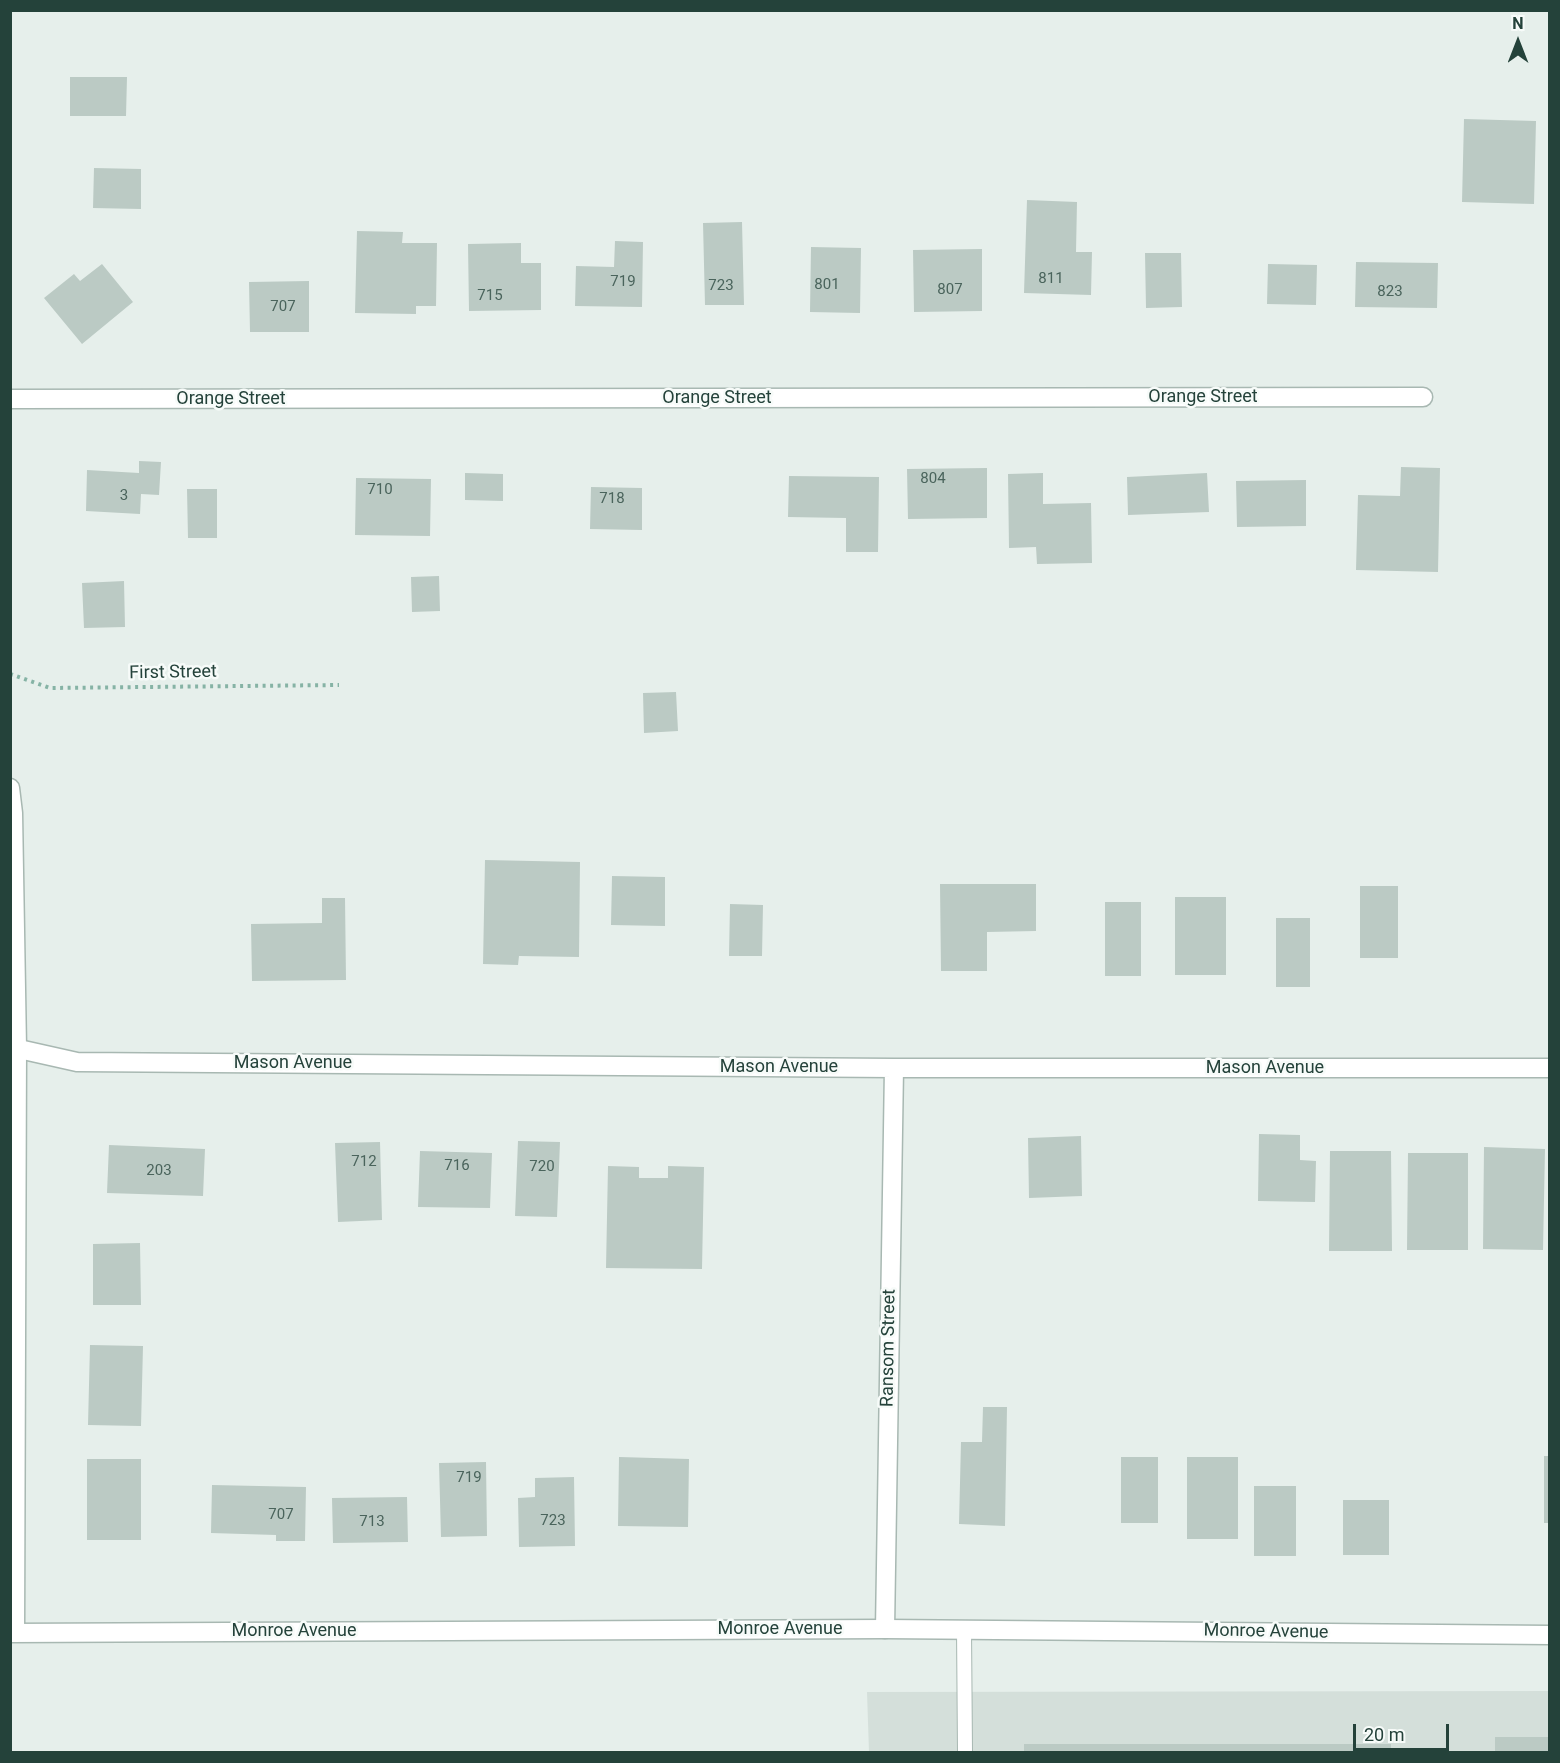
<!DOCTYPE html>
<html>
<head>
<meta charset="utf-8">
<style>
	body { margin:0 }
	#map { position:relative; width:1560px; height:1763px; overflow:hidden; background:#e6efeb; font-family:Roboto,sans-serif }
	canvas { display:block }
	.frame { position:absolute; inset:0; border:12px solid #24423a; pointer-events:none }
	.north { position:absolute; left:1488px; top:12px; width:60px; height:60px; -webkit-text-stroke:4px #f7fbf9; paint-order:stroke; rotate:0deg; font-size:16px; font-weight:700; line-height:24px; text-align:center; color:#24423a }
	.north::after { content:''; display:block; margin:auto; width:21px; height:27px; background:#24423a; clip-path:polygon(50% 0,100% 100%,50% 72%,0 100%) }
	.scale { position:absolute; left:1353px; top:1724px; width:96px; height:27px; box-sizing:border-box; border:3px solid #24423a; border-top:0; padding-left:8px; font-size:18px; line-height:21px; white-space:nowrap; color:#24423a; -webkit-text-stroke:4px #f7fbf9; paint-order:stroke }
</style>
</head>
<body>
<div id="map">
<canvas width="1560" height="1763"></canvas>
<div class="frame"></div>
<div class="north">N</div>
<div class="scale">20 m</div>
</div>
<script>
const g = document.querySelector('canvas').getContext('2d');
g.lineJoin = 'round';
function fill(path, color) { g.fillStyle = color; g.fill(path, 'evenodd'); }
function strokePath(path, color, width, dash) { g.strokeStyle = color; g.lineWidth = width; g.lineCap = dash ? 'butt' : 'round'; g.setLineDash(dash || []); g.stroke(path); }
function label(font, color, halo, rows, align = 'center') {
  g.font = font + ' Roboto,sans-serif'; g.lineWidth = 5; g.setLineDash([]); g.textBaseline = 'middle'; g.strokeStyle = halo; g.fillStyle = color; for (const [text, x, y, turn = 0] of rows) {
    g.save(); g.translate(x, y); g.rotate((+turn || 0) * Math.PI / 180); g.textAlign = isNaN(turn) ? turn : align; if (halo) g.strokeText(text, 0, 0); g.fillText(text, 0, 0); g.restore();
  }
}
const built = new Path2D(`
	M1549,1691V1752H869L867,1692Z`);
const building = new Path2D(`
	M70,77H127L126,116H70Z
	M1464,119L1536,121L1534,204L1462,202Z
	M94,168L141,169V209L93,208Z
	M1027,200L1077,202L1076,252H1092L1091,295L1024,293Z
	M742,222L744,305H705L703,223Z
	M357,231L403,232L402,243H437L436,306H416V314L355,313Z
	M615,241L643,242L642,307L575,306L576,266L614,267Z
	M521,243V263H541V310L469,311L468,244Z
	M811,247L861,248L860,313L810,312Z
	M982,249V311L914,312L913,250Z
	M1145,253H1181L1182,307L1146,308Z
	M1356,262L1438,263L1437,308L1355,307Z
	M102,264L133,302L82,344L44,298L74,274L80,281Z
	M1268,264L1317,265L1316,305L1267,304Z
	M309,281V332H250L249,282Z
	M139,461L161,462L159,495L141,494L140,514L86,511L87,470L139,473Z
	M1401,467L1440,468L1438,572L1356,570L1358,495L1400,496Z
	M987,468V518L908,519L907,469Z
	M465,473L503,474V501L465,500Z
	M1043,473V504L1091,503L1092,563L1037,564L1036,547L1009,548L1008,474Z
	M1207,473L1209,512L1128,515L1127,477Z
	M789,476L879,477L878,552H846V518L788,517Z
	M356,478L431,479L430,536L355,535Z
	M1306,480V526L1237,527L1236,481Z
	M591,487L642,488V530L590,529Z
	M187,489H217V538H188Z
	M439,576L440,611L412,612L411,577Z
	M124,581L125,627L84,628L82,583Z
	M676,692L678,731L644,733L643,693Z
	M485,860L580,862L579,957L519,956L518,965L483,964Z
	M612,876L665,877V926L611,925Z
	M940,884H1036V931L987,932V971H941Z
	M1360,886H1398V958H1360Z
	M1175,897H1226V975H1175Z
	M322,898H345L346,980L252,981L251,924L322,923Z
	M1105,902H1141V976H1105Z
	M730,904L763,905L762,956H729Z
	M1276,918H1310V987H1276Z
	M1259,1134L1300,1135V1160L1316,1161L1315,1202L1258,1201Z
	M1081,1136L1082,1196L1029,1198L1028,1138Z
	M518,1141L560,1142L557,1217L515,1216Z
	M380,1142L382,1220L338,1222L335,1143Z
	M109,1145L205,1149L203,1196L107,1193Z
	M1484,1147L1545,1149L1543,1250L1483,1249Z
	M420,1151L492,1153L490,1208L418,1207Z
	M1330,1151H1391L1392,1251H1329Z
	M1408,1153H1468V1250H1407Z
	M608,1166L639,1167V1178H668V1166L704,1167L702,1269L606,1268Z
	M140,1243L141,1305H93V1244Z
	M90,1345L143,1346L141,1426L88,1425Z
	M983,1407H1007L1005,1526L959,1524L961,1442H982Z
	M1544,1456H1550V1523H1544Z
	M619,1457L689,1459L688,1527L618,1526Z
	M1121,1457H1158V1523H1121Z
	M1187,1457H1238V1539H1187Z
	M87,1459H141V1540H87Z
	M486,1462L487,1536L441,1537L439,1463Z
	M574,1477L575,1546L519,1547L518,1498L535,1497V1478Z
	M212,1485L306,1487L305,1541H276V1535L211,1533Z
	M1254,1486H1296V1556H1254Z
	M407,1497L408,1542L333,1543L332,1498Z
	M1343,1500H1389V1555H1343Z
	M1495,1737H1550V1752H1495Z
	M1024,1744H1391V1752H1024Z`);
const path = new Path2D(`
	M10,674L50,688L339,685`);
const service = new Path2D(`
	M964,1629L965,1752`);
const minor = new Path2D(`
	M10,399L1423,397
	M10,1047L77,1062L894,1068H1550
	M885,1629L894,1068`);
const tertiary = new Path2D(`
	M10,788L13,813L17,1048L15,1633
	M10,1633L885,1629L1550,1635`);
const numberNames = [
	["811",1051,279],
	["719",623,282],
	["801",827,285],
	["723",721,286],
	["807",950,290],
	["823",1390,292],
	["715",490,296],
	["707",283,307],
	["804",933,479],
	["710",380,490],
	["3",124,496],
	["718",612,499],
	["712",364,1162],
	["716",457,1166],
	["720",542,1167],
	["203",159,1171],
	["719",469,1478],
	["707",281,1515],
	["723",553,1521],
	["713",372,1522]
];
const streetNames = [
	["Orange Street",1203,397],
	["Orange Street",717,398],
	["Orange Street",231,399],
	["First Street",173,673,-1],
	["Mason Avenue",293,1063],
	["Mason Avenue",779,1067],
	["Mason Avenue",1265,1068],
	["Ransom Street",889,1348,-89],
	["Monroe Avenue",780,1629],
	["Monroe Avenue",294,1631],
	["Monroe Avenue",1266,1632,1]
];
fill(built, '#d4dfda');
fill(building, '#bbcac4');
strokePath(service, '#a8b8b2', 16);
strokePath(minor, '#a8b8b2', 21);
strokePath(tertiary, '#a8b8b2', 21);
strokePath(path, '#86b3a5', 4, [3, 4.5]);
strokePath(service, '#fff', 14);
strokePath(minor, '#fff', 18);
strokePath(tertiary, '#fff', 18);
label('15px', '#4a645c', null, numberNames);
label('18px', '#24423a', '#f7fbf9', streetNames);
</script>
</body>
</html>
